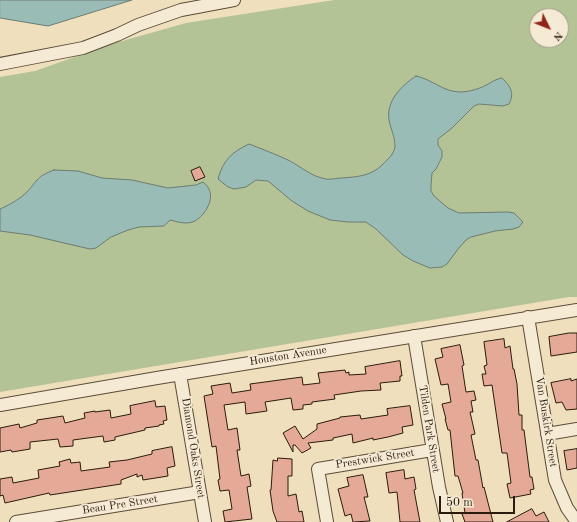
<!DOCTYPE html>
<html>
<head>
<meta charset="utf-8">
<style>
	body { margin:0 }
	#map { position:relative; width:577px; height:522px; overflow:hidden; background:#efdfbd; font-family:"Old Standard TT",serif }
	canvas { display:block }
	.north { position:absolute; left:529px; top:8px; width:40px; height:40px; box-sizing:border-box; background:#f5ead4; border:1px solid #a49784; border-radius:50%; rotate:133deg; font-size:11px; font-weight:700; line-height:16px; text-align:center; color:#2b1b0d }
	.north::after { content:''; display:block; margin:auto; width:14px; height:18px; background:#8f2418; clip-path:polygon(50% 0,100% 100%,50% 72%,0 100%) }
	.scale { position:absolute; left:439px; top:496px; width:76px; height:18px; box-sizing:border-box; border:2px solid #2b1b0d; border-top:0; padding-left:5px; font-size:12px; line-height:14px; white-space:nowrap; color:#2b1b0d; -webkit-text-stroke:3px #f5ead4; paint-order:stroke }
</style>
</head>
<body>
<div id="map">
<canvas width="577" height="522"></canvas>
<div class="north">N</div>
<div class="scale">50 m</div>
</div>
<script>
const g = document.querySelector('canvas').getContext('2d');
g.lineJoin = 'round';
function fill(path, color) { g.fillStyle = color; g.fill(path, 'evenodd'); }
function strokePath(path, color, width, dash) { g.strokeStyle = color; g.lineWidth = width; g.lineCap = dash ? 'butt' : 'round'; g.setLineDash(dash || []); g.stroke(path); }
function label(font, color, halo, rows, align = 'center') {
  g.font = font + ' "Old Standard TT",serif'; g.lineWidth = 3.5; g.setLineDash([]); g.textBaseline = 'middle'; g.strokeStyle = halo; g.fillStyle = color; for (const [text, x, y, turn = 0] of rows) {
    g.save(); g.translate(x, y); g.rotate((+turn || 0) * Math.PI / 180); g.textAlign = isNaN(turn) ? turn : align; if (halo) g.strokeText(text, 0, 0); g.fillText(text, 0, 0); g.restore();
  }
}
const green = new Path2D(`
	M334,0H577V297H569L0,392V77L35,71L108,45L186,23ZM537,16H561V40H537Z`);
const water = new Path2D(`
	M0,0H132L48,26L0,18Z
	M416,76C432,79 443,92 460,92C470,92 482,88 490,83C495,80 497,79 502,78C510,86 515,92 509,104L503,106L479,104L474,106L452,128L438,139V145L442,151V157L436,169L432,173L431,185V191L434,196L448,208L459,213L508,212L514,213L523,222L519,227L513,229L495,231L471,237L466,240L458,249L447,264L442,267L430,268L413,261L403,255L376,229L366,222H348L330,220L308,211L292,201L268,181L256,180L246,187L234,189L228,187L218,179C223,160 232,152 249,144C262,149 275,154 288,160C300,166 312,177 326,179C331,180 336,178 341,178C357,177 372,176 383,164C388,159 394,154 395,147C395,137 391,130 389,120C386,101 401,86 416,76Z
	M54,170L78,171L102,178L132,180L168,188L196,185L203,182C218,193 208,213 195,221C187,225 178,222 170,220L164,226L139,227L128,230L111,237L96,248L90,249L30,235L0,231V209C9,205 20,199 27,192C39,179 36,177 54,170Z`);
const building = new Path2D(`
	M200,167L205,177L195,181L191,171Z
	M569,333H577V352L551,356L549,337Z
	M504,339L505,348L510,346L513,369H514L517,384L519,415H522V430H524L530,477H532L534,489L530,490L531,494L510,498L507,484L511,483L507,453H502L492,385L484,386L482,374H486L484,366L487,365L484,342Z
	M460,345L464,365L462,366L466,392L474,391L476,400L471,401L473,412H470L475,434L471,435L476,460H478L483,488L484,487L493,522H465L462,514L465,513L462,493H463L458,476H455L450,430H448L445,419H446L442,404L451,402L448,384L441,385L435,359L443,357L441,349Z
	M400,361L402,376H400V381L380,383L381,390L361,391L334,395L335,399L312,402V404L303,405V409L293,410L291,398L265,402L267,411L246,414L245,402L224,405L228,430L237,428L240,450H237L241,476L249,474L251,486L247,487L252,519L225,522L223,511L232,509L229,490L220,491L218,480L220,479L216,446L212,447L204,396L213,394L211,386L230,383L232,393L251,390L250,384L302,377L303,385L320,383L318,373L345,370L346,373L349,372V375L366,374L365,367Z
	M571,379V381L577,379V409L566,410L562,402L556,403L551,383Z
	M155,401L156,407L165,406L167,420L163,421L164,424L159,425V426L145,428V430L115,437V440L104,442L103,436L73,440V446L60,447L58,439L30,442V449L12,452L11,450L0,452V428L19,424L20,428L37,423V420L63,416L65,423L85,418L84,413L95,411V412L110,410L111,418L131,414L130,406Z
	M410,406L413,425L402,427L403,433L388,437L373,440V438L353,443L352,434L333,438V440L308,443L311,448L302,453L295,445H293V452L283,433L295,426L303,439L317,429V424L340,418V417L360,415L361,419L388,415L387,409Z
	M172,447L175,466L167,468L168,476L143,480L142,475L137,477V474L121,480V484L50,495L49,493L5,503L3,495L0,496V479L12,477L13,483L39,478L38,470L60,466L59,462L70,459L71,463L80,462L81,471L110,467L109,462L127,460L152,454V451Z
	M577,449V468L567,470L564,451Z
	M278,458L292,459V476H288V496L296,494L299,512L302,511L304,522H277L273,511L270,490H271L273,460L277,461Z
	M404,470L405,479L414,477L416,489L414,490L420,522H400L397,492L389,493L386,473Z
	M363,475L368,497H364L370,521L353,522L351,514L345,516L338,489L349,486L347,478Z
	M532,509L536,516L544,512L549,522H507Z`);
const minor = new Path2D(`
	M0,64L83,48L117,35L138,25L181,10L234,0
	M528,317L555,480L567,508L577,522
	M414,336L439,487L447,522
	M180,374L205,522
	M0,405L157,378L577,310
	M547,434L577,429
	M16,522L200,492
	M327,522L318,469L432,450`);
const streetNames = [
	["Houston Avenue",288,356,-9],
	["Van Buskirk Street",546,422,81],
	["Tilden Park Street",429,429,81],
	["Diamond Oaks Street",193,448,81],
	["Prestwick Street",375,459,-9],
	["Beau Pre Street",120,505,-9]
];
fill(green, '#b3c395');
fill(water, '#9abcb6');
strokePath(water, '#6e7c72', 1);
fill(building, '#e5a997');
strokePath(building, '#2b1b0d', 1);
strokePath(minor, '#5c4c39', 14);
strokePath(minor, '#f5ead4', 12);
label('11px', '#2b1b0d', '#f5ead4', streetNames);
</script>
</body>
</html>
